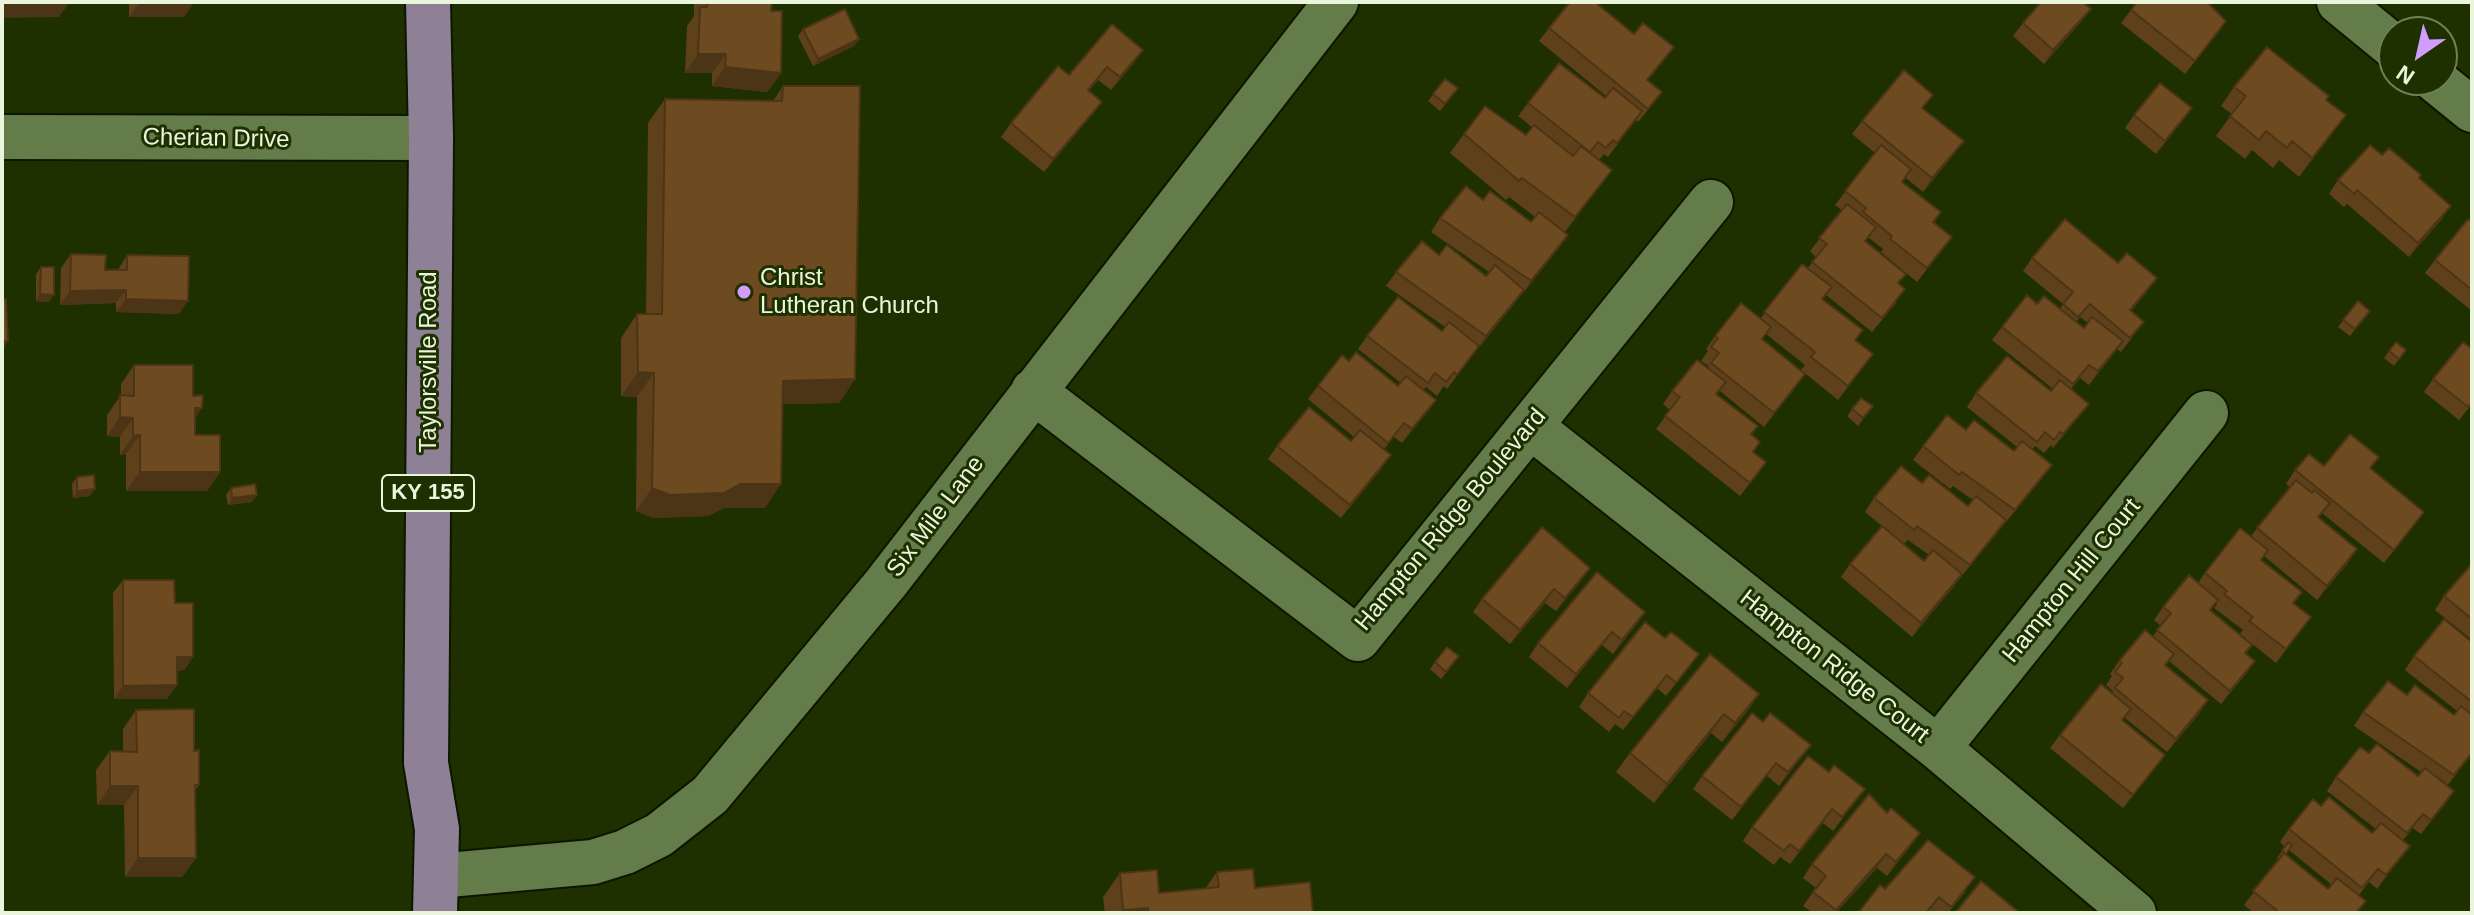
<!DOCTYPE html>
<html>
<head>
<meta charset="utf-8">
<style>
	body { margin:0 }
	#map { position:relative; width:2474px; height:915px; overflow:hidden; background:#1e3000; font-family:Arial,sans-serif }
	canvas { display:block }
	.frame { position:absolute; inset:0; border:4px solid #e9f6dc; pointer-events:none }
	.north { position:absolute; left:2378px; top:16px; width:80px; height:80px; box-sizing:border-box; background:#1e3000; border:2px solid #6f7f58; border-radius:50%; rotate:214deg; font-size:22px; font-weight:700; line-height:32px; text-align:center; color:#e9f6dc }
	.north::after { content:''; display:block; margin:auto; width:28px; height:36px; background:#d29dfd; clip-path:polygon(50% 0,100% 100%,50% 72%,0 100%) }
</style>
</head>
<body>
<div id="map">
<canvas width="2474" height="915"></canvas>
<div class="frame"></div>
<div class="north">N</div>
</div>
<script>
const g = document.querySelector('canvas').getContext('2d');
g.lineJoin = 'round';
function strokePath(path, color, width, dash) { g.strokeStyle = color; g.lineWidth = width; g.lineCap = dash ? 'butt' : 'round'; g.setLineDash(dash || []); g.stroke(path); }
function fill(path, color) { g.fillStyle = color; g.fill(path, 'evenodd'); }
function label(font, color, halo, rows, align = 'center') {
  g.font = font + ' Arial,sans-serif'; g.lineWidth = 6; g.setLineDash([]); g.textBaseline = 'middle'; g.strokeStyle = halo; g.fillStyle = color; for (const [text, x, y, turn = 0] of rows) {
    g.save(); g.translate(x, y); g.rotate((+turn || 0) * Math.PI / 180); g.textAlign = isNaN(turn) ? turn : align; if (halo) g.strokeText(text, 0, 0); g.fillText(text, 0, 0); g.restore();
  }
}
const minor = new Path2D(`
	M2339,2L2394,47
	M2435,80L2472,110
	M2,137L431,138
	M1033,391L1358,639L1711,202
	M1530,426L1938,748L2134,913
	M1938,748L2206,413
	M437,876L593,862L625,852L659,835L710,795L886,583L1336,2`);
const major = new Path2D(`
	M428,2L431,138L426,763L437,829L435,913`);
const wall = new Path2D(`
	M129,2H194L184,17H129Z
	M694,2H772L771,11L781,73L767,92L712,86V73H685L687,26L694,16Z
	M2091,9L2081,22L2044,64L2013,36L2023,23Z
	M2131,10L2226,21L2185,74L2121,23Z
	M1112,24L1134,63L1111,90L1098,80L1089,91L1102,102L1092,115L1044,172L1001,137L1011,123L1069,75Z
	M1549,28L1664,60L1648,80L1652,105L1638,122L1636,120L1608,157L1604,154L1599,160L1598,189L1565,232L1559,248L1477,350L1447,389L1444,386L1437,396L1426,387L1423,390L1436,400L1402,443L1394,437L1384,449L1382,468L1341,518L1268,459L1277,446L1351,441L1354,437L1308,399L1318,386L1349,361L1398,386L1401,383L1358,349L1367,336L1442,331L1445,327L1386,286L1396,272L1439,255L1486,276L1489,272L1431,232L1440,218L1483,200L1531,222L1535,217L1509,197L1506,200L1450,153L1464,134L1526,135L1532,127L1518,116L1528,103L1605,98L1606,96L1539,41Z
	M803,29L859,39L854,46L813,66L798,36Z
	M1445,79L1458,88L1440,111L1428,101Z
	M783,86L855,379L839,403L783,404L765,508H724L708,516L653,518L636,511L637,397L621,396V338L637,314H646L648,123L665,99L773,101Z
	M2234,87L2326,100L2332,134L2299,177L2279,160L2273,168L2252,150L2245,159L2216,136L2232,114L2221,106Z
	M1923,109L1954,154L1923,192L1906,178L1902,182L1941,212L1934,223L1942,250L1917,282L1881,252L1883,249L1869,238L1866,241L1899,284L1896,303L1872,332L1826,295L1823,300L1856,340L1873,354L1838,400L1801,370L1805,365L1766,334L1762,339L1796,387L1764,427L1720,391L1717,394L1758,426L1752,435L1753,452L1766,462L1740,496L1656,429L1670,410L1663,404L1672,391L1708,368L1709,366L1701,361L1708,351L1706,349L1715,336L1760,319L1802,264L1808,268L1816,257L1810,251L1842,210L1835,205L1875,153L1852,134L1862,121Z
	M2134,115L2182,122L2156,154L2125,128Z
	M2382,155L2419,178L2442,219L2409,257L2347,204L2344,207L2329,194L2338,180Z
	M2472,223V311L2425,273L2435,260Z
	M71,254L105,270H118L127,255L179,314L116,312V303L60,305L61,268Z
	M2032,258L2118,263L2157,278L2131,311L2144,322L2134,335L2121,352L2117,349L2089,385L2080,378L2071,389L2089,404L2079,417L2053,448L2051,445L2044,453L2035,446L2032,450L2042,478L1912,637L1841,577L1850,564L1924,561L1929,555L1908,540L1904,544L1865,512L1874,498L1922,483L1968,506L1973,500L1953,486L1950,489L1913,460L1923,446L1966,430L2014,451L2017,447L1967,407L1976,393L2051,391L2053,389L1992,340L2002,327L2037,304L2060,309L2063,304L2023,271ZM2080,317L2088,323L2084,328L2076,322Z
	M41,267L49,302L36,301V274Z
	M2358,301L2370,311L2350,336L2338,327Z
	M2396,342L2406,350L2394,366L2384,358Z
	M2472,349V404L2459,420L2424,392L2433,379Z
	M134,365L193,396L195,435L220,472L207,491H126V454L120,455V437L107,436V415L121,395V384Z
	M1861,398L1873,406L1858,426L1847,416Z
	M2324,466L2370,469L2424,512L2384,563L2322,513L2319,518L2348,563L2317,600L2264,556L2261,560L2294,604L2311,617L2276,663L2240,634L2243,630L2214,608L2217,604L2216,603L2211,610L2252,645L2246,653V674L2221,704L2169,661L2166,665L2199,714L2167,752L2125,718L2123,721L2165,755L2123,808L2050,748L2060,735L2111,693L2113,691L2106,685L2112,676L2110,674L2119,661L2153,636L2161,626L2154,620L2163,607L2198,583L2205,573L2251,536L2290,487L2286,484L2295,470Z
	M77,477L90,496L73,498L72,484Z
	M231,488L252,502L228,505L226,495Z
	M2472,567V638L2471,639L2435,610L2444,596Z
	M123,580L175,603L193,657L184,670L177,671L167,699H114L113,593Z
	M1581,581L1556,611L1545,603L1510,644L1473,612L1482,599Z
	M1636,625L1613,654L1602,645L1567,688L1529,657L1538,643Z
	M1665,638L1699,654L1666,696L1657,688L1623,730L1615,724L1609,732L1579,707L1588,693Z
	M2472,642V754L2447,786L2454,791L2421,834L2413,828L2403,840L2410,846L2377,889L2369,882L2359,895L2358,913H2254L2244,905L2279,860L2277,858L2285,847L2280,842L2289,829L2321,806L2372,833L2376,829L2327,791L2336,777L2369,753L2418,776L2421,772L2354,726L2363,712L2407,695L2454,715L2457,711L2405,670L2414,656ZM2289,850L2332,885L2328,889L2286,854Z
	M1435,662L1454,663L1441,679L1430,669Z
	M1759,694L1746,713L1722,742L1711,733L1654,803L1616,772L1630,753Z
	M136,710L194,751L199,785L195,791L196,858L182,877H125L124,805H97L96,770L110,751L123,752V729Z
	M1763,722L1811,745L1779,786L1767,776L1732,820L1693,789L1702,776Z
	M1829,772L1865,789L1833,831L1823,823L1790,864L1780,857L1774,865L1743,841L1752,827Z
	M1910,847L1887,876L1877,868L1836,913H1813L1803,906L1816,888L1803,878L1812,864Z
	M1217,872L1313,913H1105L1103,897L1120,873L1159,893L1205,889Z
	M1885,889L1966,891L1948,913H1932L1929,911L1927,913H1858Z`);
const shadedWall = new Path2D(`
	M2,2H70L59,17L2,18Z
	M140,2H194L184,17H129Z
	M2091,9L2081,22L2044,64L2053,50Z
	M2226,21L2217,35L2185,74L2195,61Z
	M859,39L854,46L813,66L818,59Z
	M1143,50L1134,63L1111,90L1120,77Z
	M698,54H726L712,73H685Z
	M725,67L781,73L767,92L712,86Z
	M1102,102L1092,115L1044,172L1053,159Z
	M2192,108L2182,122L2156,154L2165,141Z
	M2346,115L2332,134L2299,177L2312,158Z
	M1964,141L1954,154L1923,192L1932,178Z
	M1612,170L1598,189L1561,236L1575,217Z
	M2451,206L2442,219L2409,257L2418,243Z
	M1568,235L1559,248L1522,295L1531,281Z
	M2157,278L2147,292L2121,324L2130,310Z
	M126,290L116,303L60,305L70,291Z
	M1524,290L1515,303L1477,350L1486,336Z
	M40,294L54,295L49,302L36,301Z
	M126,299L188,301L179,314L116,312Z
	M2,341H8L2,350Z
	M2123,341L2113,355L2089,385L2098,371Z
	M638,372L654,373L637,397L621,396Z
	M1805,374L1796,387L1764,427L1774,413Z
	M855,379L839,403L767,404L783,381Z
	M1436,400L1427,413L1402,443L1412,429Z
	M2089,404L2079,417L2053,448L2063,434Z
	M195,408H202L189,427Z
	M120,417L133,418L120,437L107,436Z
	M140,435L126,454L120,455L133,436Z
	M1391,455L1382,468L1341,518L1350,505Z
	M2052,465L2042,478L2005,524L2015,510Z
	M140,472H220L207,491H126Z
	M740,484H781L765,508H724L708,516L653,518L636,511L652,488Z
	M95,489L90,496L73,498L77,491Z
	M257,495L252,502L228,505L232,498Z
	M2424,512L2414,526L2384,563L2394,550Z
	M2006,520L1997,534L1960,578L1970,565Z
	M2357,549L2348,563L2317,600L2327,586Z
	M1590,568L1581,581L1556,611L1565,598Z
	M1962,574L1953,588L1912,637L1921,623Z
	M1554,589L1545,603L1510,644L1520,630Z
	M1645,612L1636,625L1613,654L1622,640Z
	M1612,632L1602,645L1567,688L1576,674Z
	M1699,654L1689,668L1666,696L1676,683Z
	M177,657H193L184,670L167,671Z
	M2255,661L2246,674L2221,704L2230,691Z
	M177,685L167,699H114L123,686Z
	M1759,694L1746,713L1722,742L1735,723Z
	M2208,700L2199,714L2167,752L2176,739Z
	M1724,714L1711,733L1654,803L1667,784Z
	M1811,745L1801,758L1779,786L1788,772Z
	M2165,755L2155,769L2123,808L2133,795Z
	M1776,763L1767,776L1732,820L1741,807Z
	M110,786H138L124,805H97Z
	M2454,791L2445,805L2421,834L2431,820Z
	M1832,809L1823,823L1790,864L1799,851Z
	M1920,833L1910,847L1887,876L1896,862Z
	M2410,846L2400,859L2377,889L2386,875Z
	M1886,854L1877,868L1836,913H1834Z
	M138,858H196L182,877H125Z
	M1148,908L1145,913H1121L1123,910Z`);
const building = new Path2D(`
	M707,2H772L771,11H782L781,73L725,67L726,54H698L700,7H707Z
	M1570,2H1595L1634,34L1643,23L1674,47L1647,80L1662,92L1648,109L1549,28Z
	M2041,2H2083L2091,9L2053,50L2023,23Z
	M2137,2H2207L2226,21L2195,61L2131,10Z
	M845,9L859,39L818,59L803,29Z
	M1112,24L1143,50L1120,77L1107,67L1088,90L1102,102L1053,159L1011,123L1058,66L1069,75Z
	M2267,47L2329,96L2326,100L2346,115L2312,158L2292,141L2287,148L2266,131L2259,140L2230,116L2246,96L2234,87Z
	M1559,63L1605,98L1613,88L1642,111L1617,143L1613,140L1606,148L1598,142L1590,152L1528,103Z
	M1904,70L1933,95L1922,108L1964,141L1932,178L1862,121Z
	M1445,79L1458,88L1445,104L1433,94Z
	M2160,83L2192,108L2165,141L2134,115Z
	M783,86H860L855,379L783,381L781,484H740L724,493L670,495L652,488L654,373L638,372L637,314H662L665,99L782,101Z
	M1485,106L1526,135L1534,125L1573,156L1581,146L1612,170L1575,217L1522,178L1519,181L1464,134Z
	M1881,145L1911,169L1902,182L1941,212L1933,222L1952,237L1927,268L1890,239L1892,236L1863,212L1866,208L1845,191Z
	M2370,145L2382,155L2389,148L2421,175L2419,178L2451,206L2418,243L2357,190L2354,194L2338,180Z
	M1466,186L1483,200L1490,191L1531,222L1539,212L1568,235L1531,281L1440,218Z
	M1847,204L1876,227L1865,241L1906,274L1898,283L1905,289L1882,318L1812,262L1827,244L1819,238Z
	M2065,219L2118,263L2127,253L2157,278L2130,310L2144,322L2130,338L2090,304L2078,317L2063,304L2073,292L2032,258Z
	M2468,219L2472,223V290L2435,260Z
	M1422,241L1439,255L1447,245L1486,276L1495,265L1524,290L1486,336L1396,272Z
	M71,254L106,255L105,270H127V255L189,256L188,301L126,299V290L70,291Z
	M1802,264L1832,287L1822,299L1863,330L1855,340L1873,354L1848,386L1811,357L1815,352L1764,312Z
	M41,267H54V295L40,294Z
	M2027,295L2037,304L2044,296L2084,328L2092,317L2123,341L2098,371L2089,365L2073,384L2002,327Z
	M1398,297L1442,331L1449,322L1479,346L1457,375L1454,372L1446,382L1435,373L1428,383L1367,336Z
	M2,299H6L8,341H2Z
	M2358,301L2370,311L2355,329L2343,320Z
	M1741,303L1771,327L1762,339L1805,374L1774,413L1711,363L1719,353L1711,347L1718,338L1715,336Z
	M2396,342L2406,350L2399,359L2389,351Z
	M2463,342L2472,349V402L2468,407L2433,379Z
	M1356,352L1398,386L1406,376L1436,400L1412,429L1404,423L1388,443L1318,386L1342,355L1349,361Z
	M2007,356L2051,391L2060,380L2089,404L2063,434L2060,432L2054,440L2045,432L2037,442L1976,393Z
	M1697,360L1726,382L1716,394L1758,426L1751,434L1760,442L1753,452L1766,462L1750,483L1665,416L1680,397L1672,391Z
	M134,365H193V396L203,395L202,408H195V435H220V472H140V435L133,436V418L120,417V395L134,396Z
	M1861,398L1873,406L1863,418L1852,409Z
	M1309,407L1351,441L1360,430L1391,455L1350,505L1277,446Z
	M1947,415L1966,430L1974,420L2014,451L2022,441L2052,465L2015,510L1962,472L1959,475L1923,446Z
	M2350,434L2379,457L2370,468L2424,512L2394,550L2295,470L2309,454L2324,466Z
	M1901,466L1922,483L1929,475L1968,506L1976,496L2006,520L1970,565L1917,526L1914,530L1874,498Z
	M94,475L95,489L77,491V477Z
	M2296,480L2312,493L2314,490L2330,503L2318,517L2357,549L2327,586L2257,528Z
	M255,484L257,495L232,498L231,488Z
	M1882,526L1924,561L1933,550L1962,574L1921,623L1850,564Z
	M1542,527L1590,568L1565,598L1554,589L1520,630L1482,599Z
	M2240,528L2268,550L2261,560L2302,592L2293,603L2311,617L2286,649L2249,621L2253,617L2224,594L2227,591L2205,573Z
	M2470,566L2472,567V619L2444,596Z
	M1597,572L1645,612L1622,640L1612,632L1576,674L1538,643Z
	M2189,575L2218,600L2210,610L2252,645L2245,653L2255,661L2230,691L2157,630L2171,613L2163,607Z
	M123,580H174L175,603H193V657H177V685L123,686Z
	M2444,619L2472,642V702L2414,656Z
	M1645,622L1665,638L1671,632L1699,654L1676,683L1667,675L1633,717L1624,711L1619,718L1588,693Z
	M2145,630L2174,654L2165,665L2208,700L2176,739L2115,688L2123,678L2115,672L2122,663L2119,661Z
	M1447,647L1459,656L1446,672L1435,662Z
	M1710,654L1759,694L1735,723L1724,714L1667,784L1630,753Z
	M2388,681L2407,695L2415,685L2454,715L2461,706L2472,715V753L2454,775L2363,712Z
	M2101,684L2131,709L2122,720L2165,755L2133,795L2060,735Z
	M194,709V751L199,750V785H195L196,858H138V786H110V751L137,752L136,710Z
	M1752,713L1763,722L1770,713L1811,745L1788,772L1776,763L1741,807L1702,776Z
	M2377,744L2418,776L2425,768L2454,791L2431,820L2423,814L2407,833L2336,777L2360,747L2369,753Z
	M1808,756L1829,772L1834,765L1865,789L1842,817L1832,809L1799,851L1790,844L1784,851L1752,827Z
	M1869,794L1887,813L1891,808L1920,833L1896,862L1886,854L1836,910L1813,892L1826,876L1812,864Z
	M2329,797L2372,833L2381,823L2410,846L2386,875L2378,869L2362,888L2289,829L2313,799L2321,806Z
	M1928,840L1975,877L1951,907L1939,897L1926,913H1858L1880,885L1885,889Z
	M2288,842L2292,845L2286,854L2282,851Z
	M2284,853L2328,889L2337,878L2366,901L2356,913H2280L2253,891Z
	M1253,869L1255,888L1310,882L1313,913H1148V908L1123,910L1120,873L1157,870L1159,893L1219,887L1217,872Z
	M1981,881L2020,913H1955Z`);
const markers = [
	[744,292,8,"#d29dfd"]
];
const shields = [
	[428,493,92]
];
const shieldNames = [
	["KY 155",428,493]
];
const streetNames = [
	["Cherian Drive",216,139,1],
	["Taylorsville Road",429,362,-90],
	["Six Mile Lane",936,517,-53],
	["Hampton Ridge Boulevard",1451,520,-50],
	["Hampton Hill Court",2072,581,-51],
	["Hampton Ridge Court",1834,667,38]
];
const poiNames = [
	["Christ",760,278],
	["Lutheran Church",760,306]
];
strokePath(minor, '#0c1601', 48);
strokePath(major, '#0c1601', 48);
strokePath(minor, '#647b4a', 44);
strokePath(major, '#8e8196', 44);
fill(wall, '#5e401b');
fill(shadedWall, '#4c3416');
fill(building, '#6d4a1f');
strokePath(building, '#4c3416', 2);
for (const [x, y, r, color] of markers) { const dot = new Path2D(); dot.arc(x, y, r, 0, 2 * Math.PI); g.fillStyle = color; g.fill(dot); strokePath(dot, '#1e3000', 3); }
for (const [x, y, w] of shields) { const box = new Path2D(); box.roundRect(x - w / 2, y - 18, w, 36, 6); g.fillStyle = '#1e3000'; g.fill(box); strokePath(box, '#e9f6dc', 2); }
label('bold 22px', '#e9f6dc', null, shieldNames);
label('24px', '#e9f6dc', '#1e3000', streetNames);
label('24px', '#e9f6dc', '#1e3000', poiNames, 'left');
</script>
</body>
</html>
